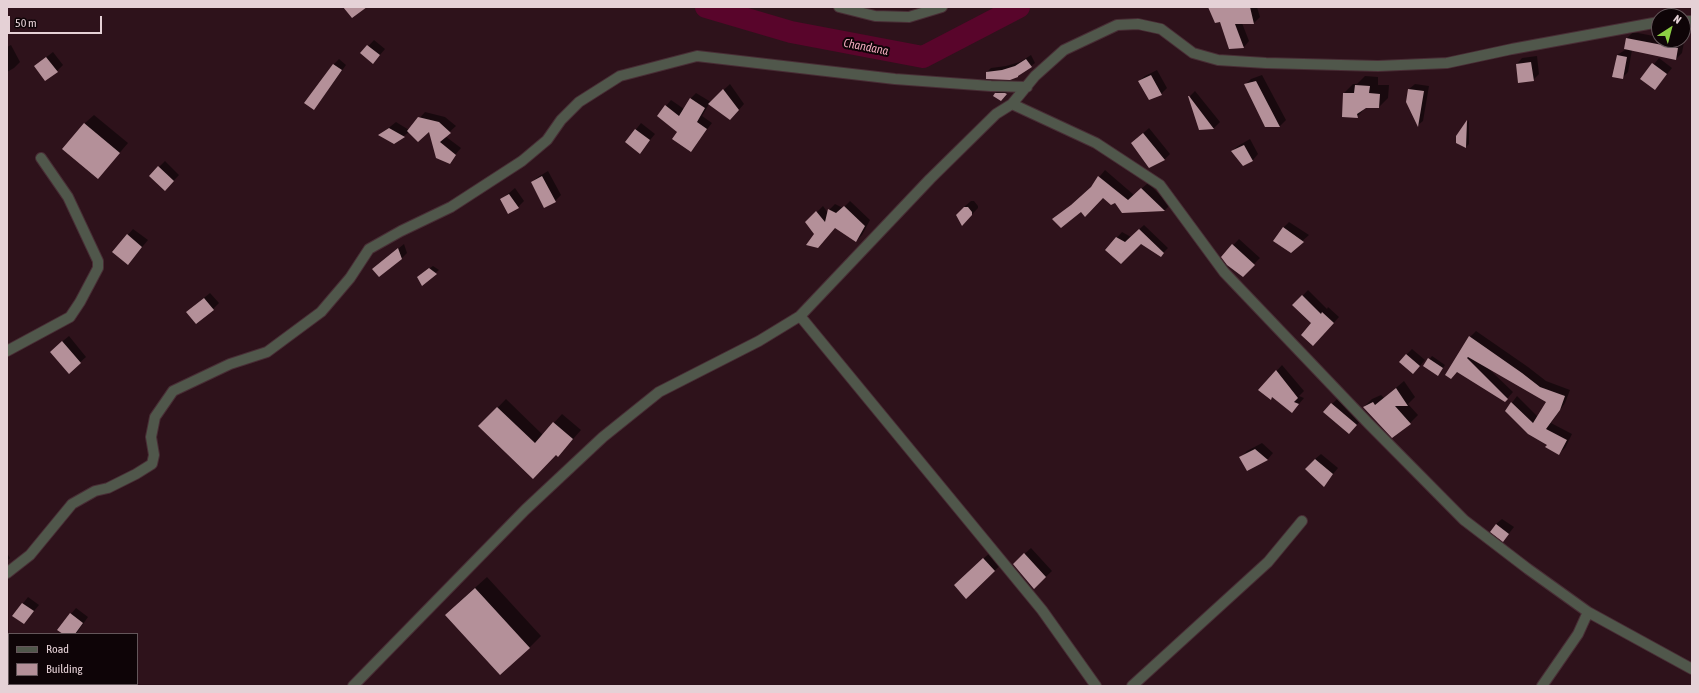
<!DOCTYPE html>
<html>
<head>
<meta charset="utf-8">
<style>
	body { margin:0 }
	#map { position:relative; width:1699px; height:693px; overflow:hidden; background:#2e121b; font-family:"Asap Condensed",sans-serif }
	canvas { display:block }
	.frame { position:absolute; inset:0; border:8px solid #e5d1d6; pointer-events:none }
	.legend { position:absolute; left:8px; top:633px; width:130px; height:52px; box-sizing:border-box; background:#0e0407; border:1px solid #64565a; margin:0; padding:5px 7px; list-style:none; font-size:12px; color:#e5d1d6 }
	.legend li { display:flex; align-items:center; gap:8px; height:20px }
	.legend b { width:20px; border:1px solid #64565a }
	.north { position:absolute; left:1651px; top:8px; width:40px; height:40px; box-sizing:border-box; background:#0e0407; border:1px solid #64565a; border-radius:50%; rotate:36deg; font-size:11px; font-weight:700; line-height:16px; text-align:center; color:#e5d1d6 }
	.north::after { content:''; display:block; margin:auto; width:14px; height:18px; background:#8dce44; clip-path:polygon(50% 0,100% 100%,50% 72%,0 100%) }
	.scale { position:absolute; left:8px; top:16px; width:94px; height:18px; box-sizing:border-box; border:2px solid #e5d1d6; border-top:0; padding-left:5px; font-size:12px; line-height:14px; white-space:nowrap; color:#e5d1d6; -webkit-text-stroke:3px #0e0407; paint-order:stroke }
</style>
</head>
<body>
<div id="map">
<canvas width="1699" height="693"></canvas>
<div class="frame"></div>
<ul class="legend">
<li><b style="height:5px;background:#50574b"></b>Road</li>
<li><b style="height:11px;background:#b49099"></b>Building</li>
</ul>
<div class="north">N</div>
<div class="scale">50 m</div>
</div>
<script>
const g = document.querySelector('canvas').getContext('2d');
g.lineJoin = 'round';
function fill(path, color) { g.fillStyle = color; g.fill(path, 'evenodd'); }
function strokePath(path, color, width, dash) { g.strokeStyle = color; g.lineWidth = width; g.lineCap = dash ? 'butt' : 'round'; g.setLineDash(dash || []); g.stroke(path); }
function label(font, color, halo, rows, align = 'center') {
  g.font = font + ' "Asap Condensed",sans-serif'; g.lineWidth = 4; g.setLineDash([]); g.textBaseline = 'middle'; g.strokeStyle = halo; g.fillStyle = color; for (const [text, x, y, turn = 0] of rows) {
    g.save(); g.translate(x, y); g.rotate((+turn || 0) * Math.PI / 180); g.textAlign = isNaN(turn) ? turn : align; if (halo) g.strokeText(text, 0, 0); g.fillText(text, 0, 0); g.restore();
  }
}
const shadow = new Path2D(`
	M1210,7H1257L1260,17L1254,23H1242L1249,41L1244,47Z
	M1633,32L1659,37V40H1673L1684,42L1682,53L1676,59L1632,50L1628,72L1622,78L1617,55L1625,50L1627,38Z
	M374,40L385,49L379,56L362,53Z
	M11,45L20,62L14,68L7,72V47Z
	M53,52L63,65L57,71L35,66Z
	M1031,55L1035,63L1018,76L987,72L991,68L1006,66L1020,62Z
	M1537,56L1539,74L1533,80L1517,64L1522,58Z
	M1659,58L1672,68L1655,89L1642,79Z
	M339,59L346,65L314,109L334,64Z
	M1157,70L1167,88L1161,94L1139,81L1145,76Z
	M1262,75L1286,120L1280,126H1265L1245,85L1251,79Z
	M1365,76L1378,77V85H1389L1388,98L1379,107H1366L1357,117L1344,93L1353,84H1357Z
	M730,84L744,104L736,113L709,104L702,116L712,123L691,150L679,131L666,106L671,100L684,109L690,99L696,93L711,102Z
	M1415,84L1429,86L1423,121L1418,125L1409,89Z
	M998,90L1008,91L1004,97L996,93Z
	M1195,91L1220,122L1214,128L1199,129L1190,96Z
	M425,112L445,117L456,126L445,136L461,148L449,162L429,130L409,132L394,143L380,135L396,122L409,130Z
	M94,115L128,143L98,178L85,123Z
	M1469,120V144L1466,147L1457,143V136Z
	M641,123L655,134L640,152L626,142Z
	M1149,128L1170,154L1164,160L1139,137Z
	M1250,139L1258,154L1253,160L1243,165L1232,151L1238,146Z
	M165,161L179,175L165,190L150,176Z
	M1105,170L1134,195L1148,183L1170,205L1165,210L1122,212L1115,202L1103,196L1081,211L1054,219L1079,199L1092,186Z
	M548,171L561,195L555,201L532,182L538,177Z
	M515,188L524,201L518,207L502,199Z
	M850,201L870,220L862,235L856,241L835,227L818,247L815,234L807,222L823,206L828,213L829,210L835,204L843,208Z
	M971,201H974L978,206V208L962,225L964,207Z
	M1289,222L1309,235L1291,251L1283,228Z
	M1144,225L1168,248L1161,255L1140,243L1106,250L1122,232L1131,237Z
	M133,229L148,240L133,258L113,252Z
	M1239,239L1260,258L1243,275L1222,257Z
	M404,244L407,253L401,259L373,269Z
	M433,266L439,270L422,284L420,275Z
	M1308,290L1327,309L1328,307L1339,317L1319,339L1312,323L1294,305Z
	M210,293L219,303L213,309L194,306Z
	M1476,331L1528,367L1546,381L1570,390L1565,403L1551,423L1572,434L1565,448L1559,453L1506,411L1517,396L1538,417L1548,402L1488,368L1513,392L1505,401L1458,371L1470,337Z
	M69,336L86,357L69,372L57,346Z
	M1412,349L1425,360L1419,367L1406,355Z
	M1432,356L1445,365L1440,372L1424,366Z
	M1282,365L1304,391L1299,396L1304,398L1292,412L1273,396L1259,390Z
	M1404,381L1415,397L1408,404L1418,415L1410,423L1364,407L1372,399L1381,395L1384,398Z
	M1338,398L1362,419L1355,427L1332,404Z
	M506,399L543,435L562,414L581,430L566,447L556,454L480,426Z
	M1262,443L1273,453L1268,459L1247,470L1241,457L1247,451Z
	M1321,454L1338,468L1324,485L1315,459Z
	M1502,519L1514,527L1503,541L1496,524Z
	M1031,548L1052,571L1034,588L1020,558Z
	M993,550L1004,562L966,597L964,576Z
	M7,553L10,558L7,561Z
	M487,577L541,636L529,648L458,603Z
	M28,597L39,605L24,623L14,615Z
	M76,608L88,617L76,634H64L71,614Z`);
const river = new Path2D(`
	M706,7L791,32L923,57L1019,7`);
const building = new Path2D(`
	M343,7H367L352,18Z
	M1208,7H1250L1254,24H1235L1244,48L1229,49L1220,22L1215,23Z
	M1626,38L1678,48L1676,60L1624,49Z
	M367,45L380,55L373,64L360,53Z
	M1617,55L1627,57L1623,79L1612,77Z
	M46,57L58,72L45,81L34,66Z
	M1026,59L1032,67L1018,76V77L1010,80L986,79V72L1002,70L1015,66Z
	M1531,62L1534,81L1518,83L1516,64Z
	M1652,63L1667,74L1655,90L1640,79Z
	M333,64L342,70L314,110L304,103Z
	M1151,75L1162,95L1149,100L1138,81Z
	M1256,81L1280,127H1265L1244,84Z
	M1355,85L1370,86L1369,93L1380,94L1379,108H1366L1357,114L1358,118L1342,117L1343,93H1354Z
	M723,89L739,110L730,120L708,104Z
	M1408,89L1424,91L1418,127L1406,102Z
	M995,93H1005L1007,94L1001,101L993,96Z
	M1188,96H1189L1214,129L1199,130Z
	M690,98L705,108L697,122L707,129L691,152L672,139L677,132L657,116L665,105L679,116Z
	M418,117L439,122L451,133L440,142L456,155L450,164L436,158L429,132L418,142L407,131Z
	M1467,120L1466,148L1456,143V136Z
	M84,123L120,153L98,179L62,149Z
	M389,128L405,137L394,144L378,135Z
	M635,129L650,140L640,154L625,142Z
	M1143,133L1165,160L1149,168L1131,143Z
	M1244,145L1253,161L1243,166L1231,151Z
	M158,166L174,181L165,191L149,176Z
	M542,176L556,202L544,208L531,182Z
	M1098,176L1128,200L1141,188L1165,211L1122,213L1115,203L1111,205L1103,198L1085,217L1081,212L1061,228L1052,219L1071,205L1091,187Z
	M509,194L519,208L508,214L500,199Z
	M844,206L865,226L856,242L835,228L818,248L806,245L814,234L805,222L816,211L825,222L828,209L836,213Z
	M964,207H968L972,212V215L962,226L956,215Z
	M1283,227L1304,242L1291,253L1273,241Z
	M1139,229L1164,253L1161,257L1141,244L1121,264L1105,250L1116,237L1125,242Z
	M127,234L142,247L128,265L112,252Z
	M1232,244L1255,265L1243,277L1227,265L1221,257Z
	M398,248L402,259L379,277L372,269Z
	M429,268L437,274L422,286L417,277Z
	M1302,295L1321,314L1322,312L1334,323L1313,346L1301,335L1311,323L1292,305Z
	M204,298L214,310L196,324L186,312Z
	M1469,336L1522,373L1540,387L1565,396L1560,410L1546,429L1567,440L1559,455L1545,447L1547,445L1528,434L1505,411L1511,402L1533,423L1546,402L1468,357L1467,358L1508,399L1505,402L1457,372L1451,379L1445,375Z
	M62,341L81,363L69,374L50,352Z
	M1406,354L1420,366L1413,374L1399,362Z
	M1428,358L1443,368L1438,376L1423,366Z
	M1276,370L1298,398L1294,402L1299,404L1292,413L1272,397L1271,400L1258,390Z
	M1396,388L1408,406H1395L1411,424L1392,438L1363,407L1373,402L1375,405Z
	M1331,403L1357,425L1349,434L1323,412Z
	M497,407L535,443L553,422L573,439L558,457L556,455L533,479L478,426Z
	M1255,449L1268,460L1247,471L1239,457Z
	M1315,459L1333,474L1324,487L1305,469Z
	M1496,524L1509,534L1503,542L1490,532Z
	M1024,553L1046,577L1034,589L1013,564Z
	M983,558L995,571L966,599L954,585Z
	M475,588L530,648L500,675L445,615Z
	M22,603L34,611L24,624L12,616Z
	M70,613L83,623L75,634H63L57,630Z`);
const minor = new Path2D(`
	M839,7L875,16L909,17L942,7
	M1683,21H1692
	M1012,104L1096,143L1160,185L1224,272L1369,424L1464,520L1528,569L1588,612L1578,634L1542,686
	M800,316L930,179L996,114L1012,104L1035,76L1064,50L1117,25L1138,24L1161,29L1193,53L1218,60L1266,63L1378,66L1447,63L1512,49L1659,22
	M7,351L70,317L80,302L98,268V261L68,197L41,158
	M7,573L30,555L72,504L95,491L108,488L136,474L152,464L154,455L151,437L155,417L173,391L230,364L267,352L321,312L350,278L369,249L401,231L451,207L522,161L547,140L561,120L579,102L620,76L697,56L895,79L991,86L1027,87
	M1588,612L1692,669
	M353,686L525,510L603,437L659,392L759,341L800,316L1042,610L1096,686
	M1132,686L1268,562L1302,521`);
const waterNames = [
	["Chandana",866,47,11]
];
fill(shadow, '#0007');
strokePath(river, '#59052b', 22);
fill(building, '#b49099');
strokePath(minor, '#482d35', 12);
strokePath(minor, '#50574b', 10);
label('italic 12px', '#f1a9bd', '#0e0407', waterNames);
</script>
</body>
</html>
